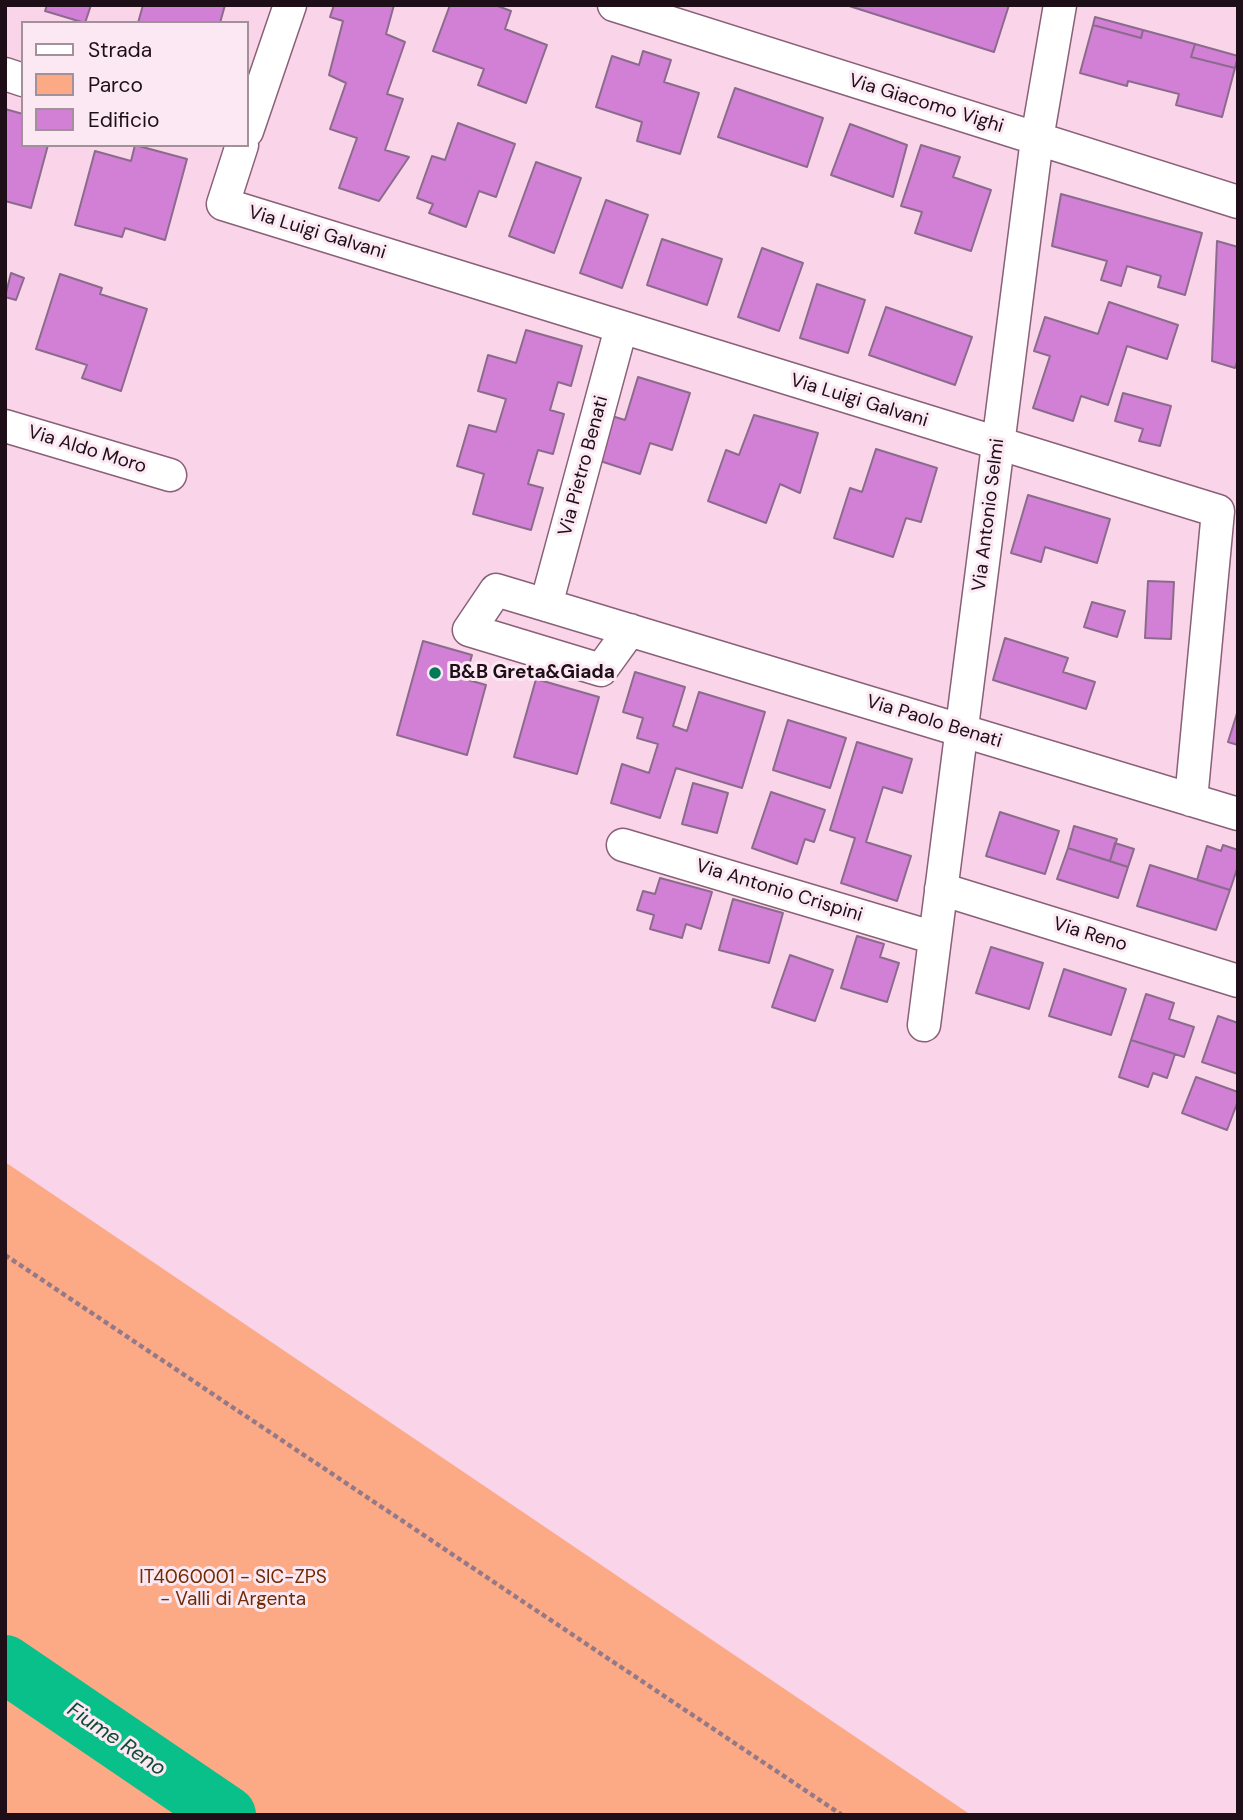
<!DOCTYPE html>
<html>
<head>
<meta charset="utf-8">
<style>
	body { margin:0 }
	#map { position:relative; width:1243px; height:1820px; overflow:hidden; background:#fad4e9; font-family:"DM Sans",sans-serif }
	canvas { display:block }
	.frame { position:absolute; inset:0; border:7px solid #1e0e17; pointer-events:none }
	.legend { position:absolute; left:21px; top:21px; width:228px; height:126px; box-sizing:border-box; background:#fbe8f2; border:2px solid #a3919a; margin:0; padding:9px 12px; list-style:none; font-size:21px; color:#1e0e17 }
	.legend li { display:flex; align-items:center; gap:14px; height:35px }
	.legend b { width:35px; border:2px solid #a3919a }
</style>
</head>
<body>
<div id="map">
<canvas width="1243" height="1820"></canvas>
<div class="frame"></div>
<ul class="legend">
<li><b style="height:9px;background:#fff"></b>Strada</li>
<li><b style="height:19px;background:#fca985"></b>Parco</li>
<li><b style="height:19px;background:#d180d6"></b>Edificio</li>
</ul>
</div>
<script>
const g = document.querySelector('canvas').getContext('2d');
g.lineJoin = 'round';
function fill(path, color) { g.fillStyle = color; g.fill(path, 'evenodd'); }
function strokePath(path, color, width, dash) { g.strokeStyle = color; g.lineWidth = width; g.lineCap = dash ? 'butt' : 'round'; g.setLineDash(dash || []); g.stroke(path); }
function label(font, color, halo, rows, align = 'center') {
  g.font = font + ' "DM Sans",sans-serif'; g.lineWidth = 6; g.setLineDash([]); g.textBaseline = 'middle'; g.strokeStyle = halo; g.fillStyle = color; for (const [text, x, y, turn = 0] of rows) {
    g.save(); g.translate(x, y); g.rotate((+turn || 0) * Math.PI / 180); g.textAlign = isNaN(turn) ? turn : align; if (halo) g.strokeText(text, 0, 0); g.fillText(text, 0, 0); g.restore();
  }
}
const green = new Path2D(`
	M5,1162L971,1815H5Z`);
const river = new Path2D(`
	M5,1664L227,1815`);
const building = new Path2D(`
	M47,5H91L85,23L45,11Z
	M143,5H225L220,23H138Z
	M334,5H394L386,34L405,42L387,94L403,99L385,150L409,157L379,201L339,188L357,138L330,129L346,83L329,75L343,21L330,17Z
	M450,5H495L511,11L505,29L547,45L526,103L478,85L484,69L433,51Z
	M846,5H1009L994,52Z
	M1095,17L1143,30L1141,38L1093,25Z
	M1093,25L1141,38L1143,30L1195,44L1191,57L1235,68L1222,117L1176,105L1179,94L1128,81L1127,86L1080,73Z
	M1195,44L1238,56L1235,68L1191,57Z
	M643,51L671,60L664,82L699,93L680,154L637,141L642,122L596,107L612,56L639,65Z
	M735,88L823,118L807,167L718,137Z
	M5,109L23,114V145H48L31,208L5,201Z
	M458,123L515,144L496,197L479,191L466,227L429,213L433,204L417,198L432,156L445,160Z
	M850,124L907,145L893,197L831,175Z
	M135,145L187,159L165,240L125,228L122,237L75,225L95,151L131,161Z
	M921,145L960,157L953,177L991,190L971,251L915,233L922,212L901,206Z
	M536,162L581,178L554,253L509,236Z
	M1061,194L1202,233L1185,295L1158,287L1161,276L1127,266L1121,286L1101,280L1107,261L1052,246Z
	M606,200L648,215L622,288L580,273Z
	M662,239L722,259L707,305L647,285Z
	M1217,241L1238,247V359L1235,368L1212,361Z
	M762,248L803,263L779,331L738,317Z
	M11,273L24,278L16,300L5,297Z
	M60,274L102,288L100,294L147,309L121,391L82,378L87,365L36,349Z
	M817,284L865,300L848,353L800,338Z
	M1109,302L1178,325L1167,359L1127,346L1108,405L1081,396L1073,421L1033,408L1050,356L1034,351L1045,317L1098,334Z
	M886,307L972,337L955,385L869,355Z
	M526,330L582,346L571,386L558,382L550,410L564,414L553,454L538,450L528,484L543,488L531,530L473,514L484,474L457,466L469,425L496,432L506,399L478,391L488,355L516,363Z
	M638,377L690,393L672,450L650,443L640,474L588,457L602,413L625,420Z
	M1123,393L1171,406L1160,446L1139,441L1143,429L1115,421Z
	M754,415L818,433L800,493L780,484L766,523L708,501L726,450L739,455Z
	M876,449L937,468L921,522L906,518L893,557L834,538L850,488L862,492Z
	M1028,495L1110,519L1097,563L1045,547L1041,562L1011,553Z
	M1148,581L1174,582L1171,639L1145,638Z
	M1092,602L1125,611L1117,637L1084,627Z
	M1005,638L1068,658L1063,672L1095,682L1086,709L993,680Z
	M423,641L472,655L465,679L486,685L467,755L397,735Z
	M635,672L685,687L673,726L687,731L699,692L765,712L742,788L676,768L660,818L611,803L622,764L649,773L658,744L637,738L643,718L623,712Z
	M536,679L599,697L577,774L514,757Z
	M1238,710V745L1228,742Z
	M788,720L846,738L830,788L773,770Z
	M857,742L912,759L902,793L883,787L866,842L911,856L897,901L841,883L855,838L830,830Z
	M693,783L728,793L717,833L682,824Z
	M771,792L825,810L814,842L805,839L797,864L752,848Z
	M1000,812L1059,831L1045,874L986,856Z
	M1074,826L1117,839L1110,861L1068,848Z
	M1115,843L1134,849L1128,867L1110,861Z
	M1223,845L1238,850V866L1230,890L1197,880L1207,846L1221,851Z
	M1068,848L1128,867L1118,898L1057,879Z
	M1150,865L1230,890L1216,930L1137,906Z
	M660,878L712,892L701,929L686,924L682,938L650,929L654,915L637,910L643,891L655,894Z
	M733,899L783,913L769,963L719,950Z
	M857,936L884,944L880,957L899,963L887,1002L841,988Z
	M991,947L1043,963L1029,1009L976,993Z
	M790,955L833,970L815,1021L772,1007Z
	M1064,969L1126,989L1111,1035L1049,1016Z
	M1146,994L1174,1003L1169,1019L1194,1027L1184,1057L1131,1040Z
	M1218,1016L1238,1023V1074L1202,1062Z
	M1131,1040L1175,1054L1167,1078L1153,1073L1148,1087L1119,1077Z
	M1196,1077L1238,1092V1101L1227,1130L1182,1113Z`);
const path = new Path2D(`
	M5,1255L842,1815`);
const street = new Path2D(`
	M614,5L1238,202
	M5,74L23,80
	M247,131L290,5
	M242,145L223,204L1218,511L1191,800
	M5,426L170,475
	M546,605L621,328
	M630,630L601,670L469,630L496,590L546,605L1238,814
	M623,845L935,938
	M941,889L1238,981
	M924,1025L1037,139L1060,5`);
const markers = [
	[435,673,7,"#007956"]
];
const streetNames = [
	["Via Giacomo Vighi",926,104,17],
	["Via Luigi Galvani",317,233,17],
	["Via Luigi Galvani",859,401,17],
	["Via Aldo Moro",87,450,17],
	["Via Pietro Benati",584,466,-75],
	["Via Antonio Selmi",989,515,-83],
	["Via Paolo Benati",934,722,17],
	["Via Antonio Crispini",779,891,17],
	["Via Reno",1090,935,17]
];
const poiNames = [
	["B&B Greta&Giada",449,673]
];
const parkNames = [
	["IT4060001 - SIC-ZPS",233,1578],
	["- Valli di Argenta",233,1600]
];
const waterNames = [
	["Fiume Reno",116,1740,34]
];
fill(green, '#fca985');
strokePath(river, '#09bf8a', 58);
fill(building, '#d180d6');
strokePath(building, '#8b6b8c', 2);
strokePath(street, '#896077', 35);
strokePath(path, '#947988', 4.5, [5, 3.5]);
strokePath(street, '#fff', 32);
for (const [x, y, r, color] of markers) { const dot = new Path2D(); dot.arc(x, y, r, 0, 2 * Math.PI); g.fillStyle = color; g.fill(dot); strokePath(dot, '#fbe8f2', 2.5); }
label('19px', '#1e0e17', '#fbe8f2', streetNames);
label('bold 19px', '#1e0e17', '#fbe8f2', poiNames, 'left');
label('19px', '#6e2a02', '#fbe8f2', parkNames);
label('italic 21px', '#0d4b36', '#fbe8f2', waterNames);
</script>
</body>
</html>
